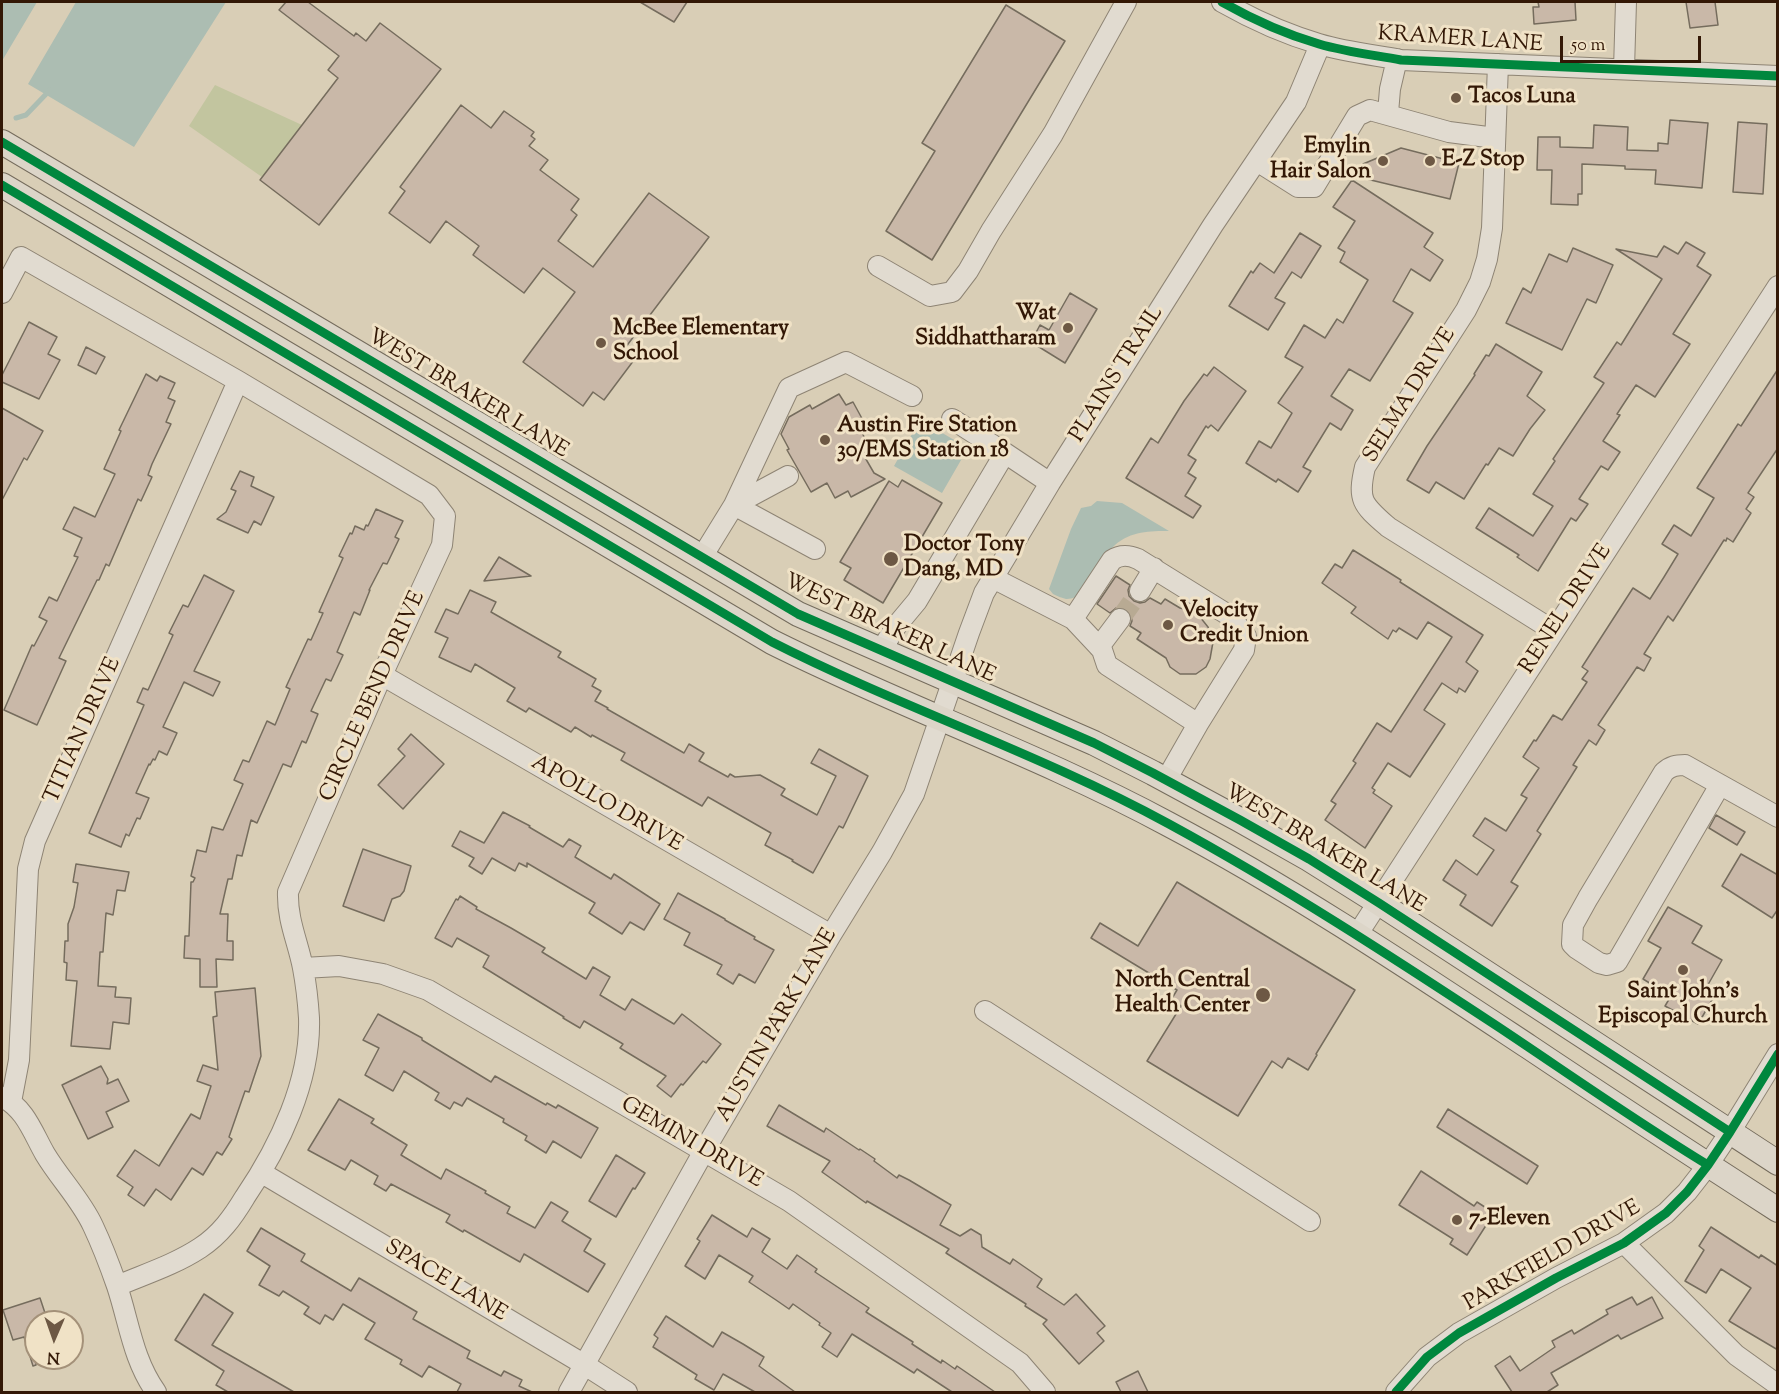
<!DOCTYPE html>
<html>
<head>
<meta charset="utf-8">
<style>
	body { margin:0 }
	#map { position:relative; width:1779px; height:1394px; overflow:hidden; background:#d9ceb6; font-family:"Sorts Mill Goudy",serif }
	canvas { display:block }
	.frame { position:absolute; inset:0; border:3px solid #331806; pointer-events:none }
	.north { position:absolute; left:24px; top:1310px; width:60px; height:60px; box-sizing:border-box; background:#f0e2c6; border:2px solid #a49179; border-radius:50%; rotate:182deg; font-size:16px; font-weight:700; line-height:24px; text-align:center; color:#331806 }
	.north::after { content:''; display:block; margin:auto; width:21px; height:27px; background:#6d5844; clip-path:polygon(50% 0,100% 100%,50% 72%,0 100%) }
	.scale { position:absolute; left:1560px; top:36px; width:141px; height:27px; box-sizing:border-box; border:3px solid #331806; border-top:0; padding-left:8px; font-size:18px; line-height:21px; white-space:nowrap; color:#331806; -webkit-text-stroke:4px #f0e2c6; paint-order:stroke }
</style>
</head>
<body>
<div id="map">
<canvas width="1779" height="1394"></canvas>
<div class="frame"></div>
<div class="north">N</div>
<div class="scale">50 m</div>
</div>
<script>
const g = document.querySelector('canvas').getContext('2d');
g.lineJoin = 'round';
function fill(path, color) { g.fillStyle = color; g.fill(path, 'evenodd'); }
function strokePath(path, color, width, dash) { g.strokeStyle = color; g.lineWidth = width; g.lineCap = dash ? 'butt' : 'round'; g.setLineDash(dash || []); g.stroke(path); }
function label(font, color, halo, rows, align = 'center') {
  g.font = font + ' "Sorts Mill Goudy",serif'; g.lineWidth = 6; g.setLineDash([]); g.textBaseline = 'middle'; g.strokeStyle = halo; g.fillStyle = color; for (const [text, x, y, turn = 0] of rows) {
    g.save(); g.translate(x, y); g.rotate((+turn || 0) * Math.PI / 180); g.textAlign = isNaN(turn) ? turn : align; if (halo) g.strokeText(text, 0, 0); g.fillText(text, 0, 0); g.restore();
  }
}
const green = new Path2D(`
	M215,85L302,125L262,177L189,126Z`);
const water = new Path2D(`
	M2,2H37L2,61Z
	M76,2H226L134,147L28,84Z
	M920,420L968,448L942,493L894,466Z
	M1097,501L1122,503L1169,531C1150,531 1131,531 1115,545C1100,558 1091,600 1066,599C1062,598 1057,596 1053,594L1049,589L1071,529L1081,508L1091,506Z`);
const stream = new Path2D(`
	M16,118L26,115L50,90`);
const building = new Path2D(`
	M286,2H308L354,36L356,33L366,41L380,23L441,69L319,225L260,180L338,78L328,70L339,56L279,10Z
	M640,2H687L674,22Z
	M1538,2H1575L1576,20L1534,24L1533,7H1539Z
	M1686,2H1715L1718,25L1690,28Z
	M1006,5L1065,41L932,260L886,231L935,151L922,143Z
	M461,105L491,128L504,111L534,132L531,136L535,139L529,146L548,160L540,170L579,199L571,210L577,215L558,241L593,267L649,193L709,237L622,352L634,360L604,400L593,392L583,406L523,362L575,292L543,268L524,293L473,255L479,246L446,221L430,243L389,213L405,191L400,187Z
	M1670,120L1708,123L1702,188L1655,184L1656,170L1625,169V166L1582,164V194H1578V205L1551,204L1552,170H1537L1538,137H1560V147L1593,148L1594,125L1628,127L1627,150L1658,151V143L1668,144Z
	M1738,122L1767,124L1763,194L1733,192Z
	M1401,148L1459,163L1450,199L1354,176L1363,164Z
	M1352,180L1433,233L1424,247L1443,260L1430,281L1411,269L1393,301L1413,313L1370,381L1349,369L1331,396L1353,410L1341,430L1330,423L1303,467L1311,471L1298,492L1278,479L1276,482L1246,463L1259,441L1271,448L1292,413L1278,403L1303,367L1285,357L1304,325L1325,338L1337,319L1343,323L1368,280L1340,262L1345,252L1338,248L1355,221L1333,207Z
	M1300,233L1321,246L1301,278L1292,272L1275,298L1285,303L1268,330L1229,306L1251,271L1253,273L1260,263L1274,273Z
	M1686,242L1705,253L1697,266L1711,275L1673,334L1690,344L1655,397L1636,385L1617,414L1620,415L1603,441L1620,452L1608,470L1601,466L1579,499L1588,504L1576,521L1571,518L1538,571L1517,557L1519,555L1476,528L1489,508L1533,536L1553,506L1533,494L1555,461L1553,459L1604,383L1594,377L1617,342L1621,345L1662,279L1616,249L1657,257L1664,246L1678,254Z
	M1573,248L1613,265L1596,303L1587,299L1562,350L1506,323L1523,288L1531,293L1549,254L1567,262Z
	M1070,293L1097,309L1065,363L1031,342L1040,325L1049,330Z
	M29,322L57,337L48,354L60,360L39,399L2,382V375Z
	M1496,344L1542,372L1527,396L1545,410L1530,429L1513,456L1499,448L1488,465L1486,464L1464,499L1436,482L1429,493L1407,480L1427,446L1475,375L1474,374L1486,355L1489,356Z
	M86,347L105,357L96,374L78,365Z
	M1214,367L1246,391L1218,431L1211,425L1208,428L1206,426L1188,455L1196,460L1188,473L1196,478L1185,496L1201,506L1193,518L1126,478L1151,438L1158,443L1184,401L1204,374L1207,376Z
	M1778,369V448L1748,493L1754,497L1746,509L1751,513L1733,542L1727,538L1726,541L1724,540L1673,621L1668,616L1644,654L1651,658L1644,671L1637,667L1598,725L1605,730L1596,745L1589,740L1573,765L1577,767L1537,831L1541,834L1511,882L1518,886L1492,926L1460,905L1466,895L1443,880L1456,860L1477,875L1494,850L1473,836L1485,818L1506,831L1527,798L1521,795L1539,768L1523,757L1534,740L1536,741L1553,715L1562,720L1587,682L1582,679L1588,671L1582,667L1633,588L1650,599L1664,577L1678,554L1662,544L1674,525L1691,536L1714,498L1697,488L1738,424L1741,426Z
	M146,374L157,381L160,376L175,383L168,398L175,401L166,422L171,424L152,464L148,475L152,477L141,501L138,499L109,566L106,564L99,580H97L59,658L66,661L37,725L4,710L32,645L34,646L47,621L39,617L49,597L57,601L78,557L74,556L82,538L63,529L74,507L95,517L115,474L104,469L121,431L119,430Z
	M839,394L846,405L853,402L865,424L859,427L871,450L863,454L874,473L885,479L851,497L848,491L835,498L827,483L811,492L787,450L789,449L781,434L789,417L810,405L812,409Z
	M2,408L43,431L27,460L24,458L2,500Z
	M240,471L254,477L251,486L274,497L261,525L254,521L248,533L217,519L226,512L236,491L231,489Z
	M902,480L942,503L883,603L844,580L851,568L840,562L889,481L898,487Z
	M376,509L403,521L395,537L399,539L387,564L383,563L369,590H370L360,615L354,612L337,652L343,655L331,681L326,679L311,711L318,714L306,743L302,741L291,767L283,764L257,823L251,820L242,856L237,855L232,879H228L220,914H228L227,941H233V960L216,959L217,987H200V959L184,958L185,936H189L191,882H193L195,878L191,876L197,850L206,852L212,827L223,830L243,784L234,780L243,760L249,762L267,721L275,725L290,689L286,687L308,639L311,640L323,613L319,612L343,558L339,556L350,533L352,534L355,526L364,530L366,525L368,526Z
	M1353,550L1401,580L1400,582L1483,635L1466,662L1478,671L1465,692L1459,688L1457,693L1442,683L1424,710L1445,724L1410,777L1388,763L1372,788L1375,790L1373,793L1392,806L1365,848L1325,820L1336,804L1331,801L1356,763L1353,761L1377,723L1391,732L1452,637L1428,622L1417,639L1399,628L1396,632L1393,630L1388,639L1351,613L1356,607L1322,583L1335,564L1342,568Z
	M499,557L531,576L484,581Z
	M204,575L234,591L194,671L220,682L213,696L184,682L163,727L177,733L167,755L159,751L155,760L153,759L150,765L149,764L136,793L149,798L140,819L137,818L129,836L126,834L121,847L89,833L144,705L137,702L143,688L148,690L173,635L169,633L183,605L188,607Z
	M1116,576L1130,585L1128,590L1129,596L1134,601L1140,603L1145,602L1150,598L1161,604L1165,599L1180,608L1187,610L1200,617L1208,627L1213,642L1210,659L1206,667L1196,674H1180L1170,667L1166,658L1137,639L1141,633L1130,626L1132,621L1131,615L1128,610L1122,607L1116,608L1110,613L1097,604Z
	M470,590L496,602L491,612L561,652L558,657L596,679L592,686L601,691L595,701L608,708L607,709L684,753L689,744L704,753L699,761L728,777L730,774L735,777L760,775L785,789L781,795L817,815L836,776L811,763L819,749L868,776L843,828L839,826L813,873L792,861L793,860L765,845L771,833L708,797L702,806L621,760L625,753L592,735L591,737L575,727L571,732L529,708L526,712L507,701L515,688L475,664L471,672L439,657L448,638L435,632L446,609L458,614Z
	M411,734L444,764L403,809L378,785L405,756L398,749Z
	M503,812L530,826L529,827L563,847L569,839L581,846L575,857L611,879L614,874L660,904L644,930L630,922L622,934L589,913L595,903L527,863V867L519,863L515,871L492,858L482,874L469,866L474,858L452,846L460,831L484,843Z
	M1716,815L1745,832L1737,845L1709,828Z
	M363,849L411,866L404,891L400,896L392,899L384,921L343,906Z
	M1741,854L1778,875V909L1772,918L1722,886Z
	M76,864L129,872L125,891L117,890L113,915L106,913L103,952H100L98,986L116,987L115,997L131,998L129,1024L113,1022L110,1049L71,1046L77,981L66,980L67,963L64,962L65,941H68V924L74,907L78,883L73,882Z
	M1177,882L1355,990L1316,1054L1317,1055L1308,1070L1288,1058L1282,1068L1272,1061L1238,1116L1147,1061L1181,1006L1171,1000L1177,990L1091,938L1100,923L1138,946Z
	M678,893L725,919V920L755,937L754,939L774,950L755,983L739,974L733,984L717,974L722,965L684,945L690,933L664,919Z
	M460,896L477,907L476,909L511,928L545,948L542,952L586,979L593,967L610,977L600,995L625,1010L632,999L674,1024L682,1014L721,1044L706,1063L703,1061L683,1085L681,1084L671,1097L657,1086L666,1076L620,1048L623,1044L584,1021L580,1028L563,1018L564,1017L483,967L489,956L457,938L452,947L435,938L456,899L458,900Z
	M1668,907L1702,926L1692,943L1722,960L1705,990L1715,995L1698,1024L1665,1006L1671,996L1643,979L1661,948L1648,941Z
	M255,988L261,1056L249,1092L245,1091L229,1137L232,1139L222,1155L217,1152L203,1175L192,1168L171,1200L156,1189L144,1206L128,1195L133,1187L117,1176L135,1150L159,1166L191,1114L200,1119L211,1086L197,1081L203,1065L218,1070L213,1017L217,1016L215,992Z
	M378,1014L422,1038V1040L491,1082L495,1076L546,1105L547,1103L556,1108L558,1105L598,1128L581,1158L553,1141L546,1153L525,1140L527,1136L503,1122L504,1119L467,1098L462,1106L454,1102L450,1109L435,1100L439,1093L404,1071L393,1091L365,1075L379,1048L363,1040Z
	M101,1066L108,1079L107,1084L118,1079L129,1101L106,1112L113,1127L88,1139L62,1085Z
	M339,1099L374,1119L371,1123L407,1145L401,1155L441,1179L446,1169L486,1191L485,1193L510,1207L507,1213L535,1228L551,1202L568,1212L562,1221L591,1239L584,1251L605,1264L588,1292L524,1254L520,1262L464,1230L463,1232L446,1222L450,1215L391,1184L386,1191L374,1184L378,1176L351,1160L345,1170L308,1150Z
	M779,1105L824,1132L826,1128L859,1150L860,1149L875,1159L874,1161L897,1178L899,1175L909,1180L951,1205L940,1225L960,1236L971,1229L981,1235L982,1247L1010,1264L1013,1259L1042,1279L1037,1287L1064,1305L1076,1294L1105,1326L1097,1333L1104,1341L1079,1364L1043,1324L1047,1320L1025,1306L1026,1304L946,1253L949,1249L867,1201L866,1203L822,1172L830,1161L767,1126Z
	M1448,1109L1538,1166L1527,1184L1437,1127Z
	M616,1155L645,1173L635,1189L633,1188L616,1217L589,1201Z
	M1421,1171L1474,1206L1477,1202L1494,1213L1467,1255L1450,1244L1453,1239L1399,1205Z
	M712,1215L747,1237L752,1228L770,1239L762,1252L787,1269L797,1255L817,1269L815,1272L869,1308L866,1312L913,1342L912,1344L941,1363L942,1360L955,1369L957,1366L995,1392H952L917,1369L914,1373L852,1334L837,1357L822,1347L831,1333L819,1325L820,1323L793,1304L789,1309L776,1300L749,1282L753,1276L719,1255L705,1279L685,1266L700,1241L697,1239Z
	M1711,1227L1759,1258L1761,1255L1778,1266V1350L1729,1321L1751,1288L1721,1269L1706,1293L1685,1281L1704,1250L1699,1246Z
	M261,1228L305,1254L301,1261L351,1291L359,1278L417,1312L413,1319L470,1351L467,1358L501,1376L504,1371L522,1380L519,1386L532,1392H457L461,1384L429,1366L422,1377L400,1364L402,1360L365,1339L375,1323L343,1304L333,1320L325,1315L320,1324L304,1314L309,1307L283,1291L279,1296L259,1285L270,1266L247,1251Z
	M204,1294L233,1313L212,1345L294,1392H228L216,1385L224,1371L175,1340Z
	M1632,1297L1637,1305L1652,1297L1663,1318L1621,1339L1618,1335L1551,1373L1558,1385L1547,1392H1512L1495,1366L1510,1356L1520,1371L1555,1347L1552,1341L1572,1330L1574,1334L1608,1314L1606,1310Z
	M40,1298L48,1322H36V1365L33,1366L24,1337L13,1340L3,1310Z
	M666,1316L713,1347L722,1332L743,1344L764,1357L759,1366L795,1392H755L723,1374L714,1390L695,1379L697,1375L653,1347L658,1338L654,1335Z
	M1138,1371L1148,1392H1121L1116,1382Z`);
const minorTunnel = new Path2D(`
	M1120,619L1140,591`);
const minor = new Path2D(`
	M1222,2C1252,19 1285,34 1319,44C1346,52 1374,55 1401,60L1778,76
	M1498,64L1492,228L1487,259L1480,282L1466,310L1365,467C1357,501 1363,505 1388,527L1554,631
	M1624,69L1626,2
	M1388,113L1390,89L1397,59
	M1257,161L1298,187H1314L1357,116L1370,110L1449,132L1495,138
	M878,266L930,296L952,292L968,271L991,231L1053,134L1126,2
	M2,293L21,257L238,381L429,495L445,516L442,545L382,675L288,892C287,920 298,942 303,968C306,984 308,1002 309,1018C311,1081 279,1147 245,1197C233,1217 220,1235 200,1248C174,1265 145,1274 117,1286
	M952,419L1005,453
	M734,505L815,549
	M734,505L788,476
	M702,557L734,505L789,388L846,362L912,396
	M993,578L1073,619L1102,650L1107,665L1198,724L1166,780
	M1140,591L1154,568
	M1073,619L1112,560C1121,554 1129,555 1138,559L1230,616L1246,636L1244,650L1198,724
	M1099,647L1120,619
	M881,650L897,625L917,601L1005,453L1050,483
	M382,675L831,935
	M1720,785L1617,962L1607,965L1599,963L1576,948L1572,944L1573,925L1588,898L1664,772C1671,766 1676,765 1685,765L1778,817
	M1357,935L1778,286
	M303,968L339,966L383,974L428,990L789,1201L1020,1363L1045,1392
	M985,1011L1310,1221
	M2,1097C25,1108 33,1133 45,1154C60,1179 81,1200 93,1226C102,1245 110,1266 117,1286C129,1322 133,1360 156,1392
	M11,1102L19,1060L28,869L35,841L238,381
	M262,1173L585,1365L627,1392
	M1624,1243L1736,1355L1778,1385
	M569,1392L704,1151L831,935L882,852L914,794L969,633L984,593L1050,483L1213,225L1296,102L1320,45
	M1396,1392L1427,1357L1459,1333L1556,1278L1624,1243L1666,1213L1687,1192L1708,1165L1730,1132L1778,1054`);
const major = new Path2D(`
	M2,142L798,614L1094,743L1153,773L1240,820L1309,859L1379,903L1778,1163
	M2,185L772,642C902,707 1040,755 1168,824C1293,890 1411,969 1529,1047C1611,1102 1694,1156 1778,1210`);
const cycleway = new Path2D(`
	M1222,2C1252,19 1285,34 1319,44C1346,52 1374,55 1401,60L1778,76
	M2,142L798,614L1094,743L1153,773L1240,820L1309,859L1379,903L1730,1132
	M2,185L772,642C902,708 1041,754 1169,824C1283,886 1392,957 1500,1028C1569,1074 1637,1122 1708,1165
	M1396,1392L1427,1357L1459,1333L1556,1278L1624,1243L1666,1213L1687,1192L1708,1165L1730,1132L1778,1054`);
const markers = [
	[1456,98,6,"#6d5844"],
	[1383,161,6,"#6d5844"],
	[1430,161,6,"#6d5844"],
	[1068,328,6,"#6d5844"],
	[601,343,6,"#6d5844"],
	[825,440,6,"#6d5844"],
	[891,559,8,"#6d5844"],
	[1168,625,6,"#6d5844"],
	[1683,970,6,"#6d5844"],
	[1263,995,8,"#6d5844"],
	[1457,1220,6,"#6d5844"]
];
const streetNames = [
	["KRAMER LANE",1460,41,4],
	["PLAINS TRAIL",1118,375,-58],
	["WEST BRAKER LANE",467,395,31],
	["SELMA DRIVE",1411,396,-58],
	["RENEL DRIVE",1567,610,-57],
	["WEST BRAKER LANE",889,630,25],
	["CIRCLE BEND DRIVE",374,697,-66],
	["TITIAN DRIVE",84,731,-66],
	["APOLLO DRIVE",606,805,30],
	["WEST BRAKER LANE",1324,850,31],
	["AUSTIN PARK LANE",778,1026,-60],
	["GEMINI DRIVE",691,1144,30],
	["PARKFIELD DRIVE",1553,1257,-30],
	["SPACE LANE",445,1282,31]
];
const poiNames = [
	["Tacos Luna",1468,98],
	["Emylin",1371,148,"right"],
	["Hair Salon",1371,173,"right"],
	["E-Z Stop",1442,161],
	["Wat",1056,315,"right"],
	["Siddhattharam",1056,340,"right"],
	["McBee Elementary",613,330],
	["School",613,355],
	["Austin Fire Station",837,427],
	["30/EMS Station 18",837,452],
	["Doctor Tony",904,546],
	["Dang, MD",904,571],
	["Velocity",1180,612],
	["Credit Union",1180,637],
	["North Central",1250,982,"right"],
	["Health Center",1250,1007,"right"],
	["Saint John's",1683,993,"center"],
	["Episcopal Church",1683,1018,"center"],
	["7-Eleven",1469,1220]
];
fill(green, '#c2c59f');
fill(water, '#acbdb2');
strokePath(stream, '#acbdb2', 5);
fill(building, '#c9b8a8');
strokePath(building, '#756c5d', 1.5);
strokePath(minorTunnel, '#b8aa93', 20, [20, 10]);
strokePath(minor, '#8e8474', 22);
strokePath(major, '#756c5d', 26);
strokePath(minor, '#e1dbd0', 20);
strokePath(major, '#dcd5c8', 24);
strokePath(cycleway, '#00873e', 9);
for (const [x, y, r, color] of markers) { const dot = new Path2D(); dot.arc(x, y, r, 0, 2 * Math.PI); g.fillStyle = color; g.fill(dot); strokePath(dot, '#f0e2c6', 2); }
label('22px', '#331806', '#f0e2c6', streetNames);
label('bold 22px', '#331806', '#f0e2c6', poiNames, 'left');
</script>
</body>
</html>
